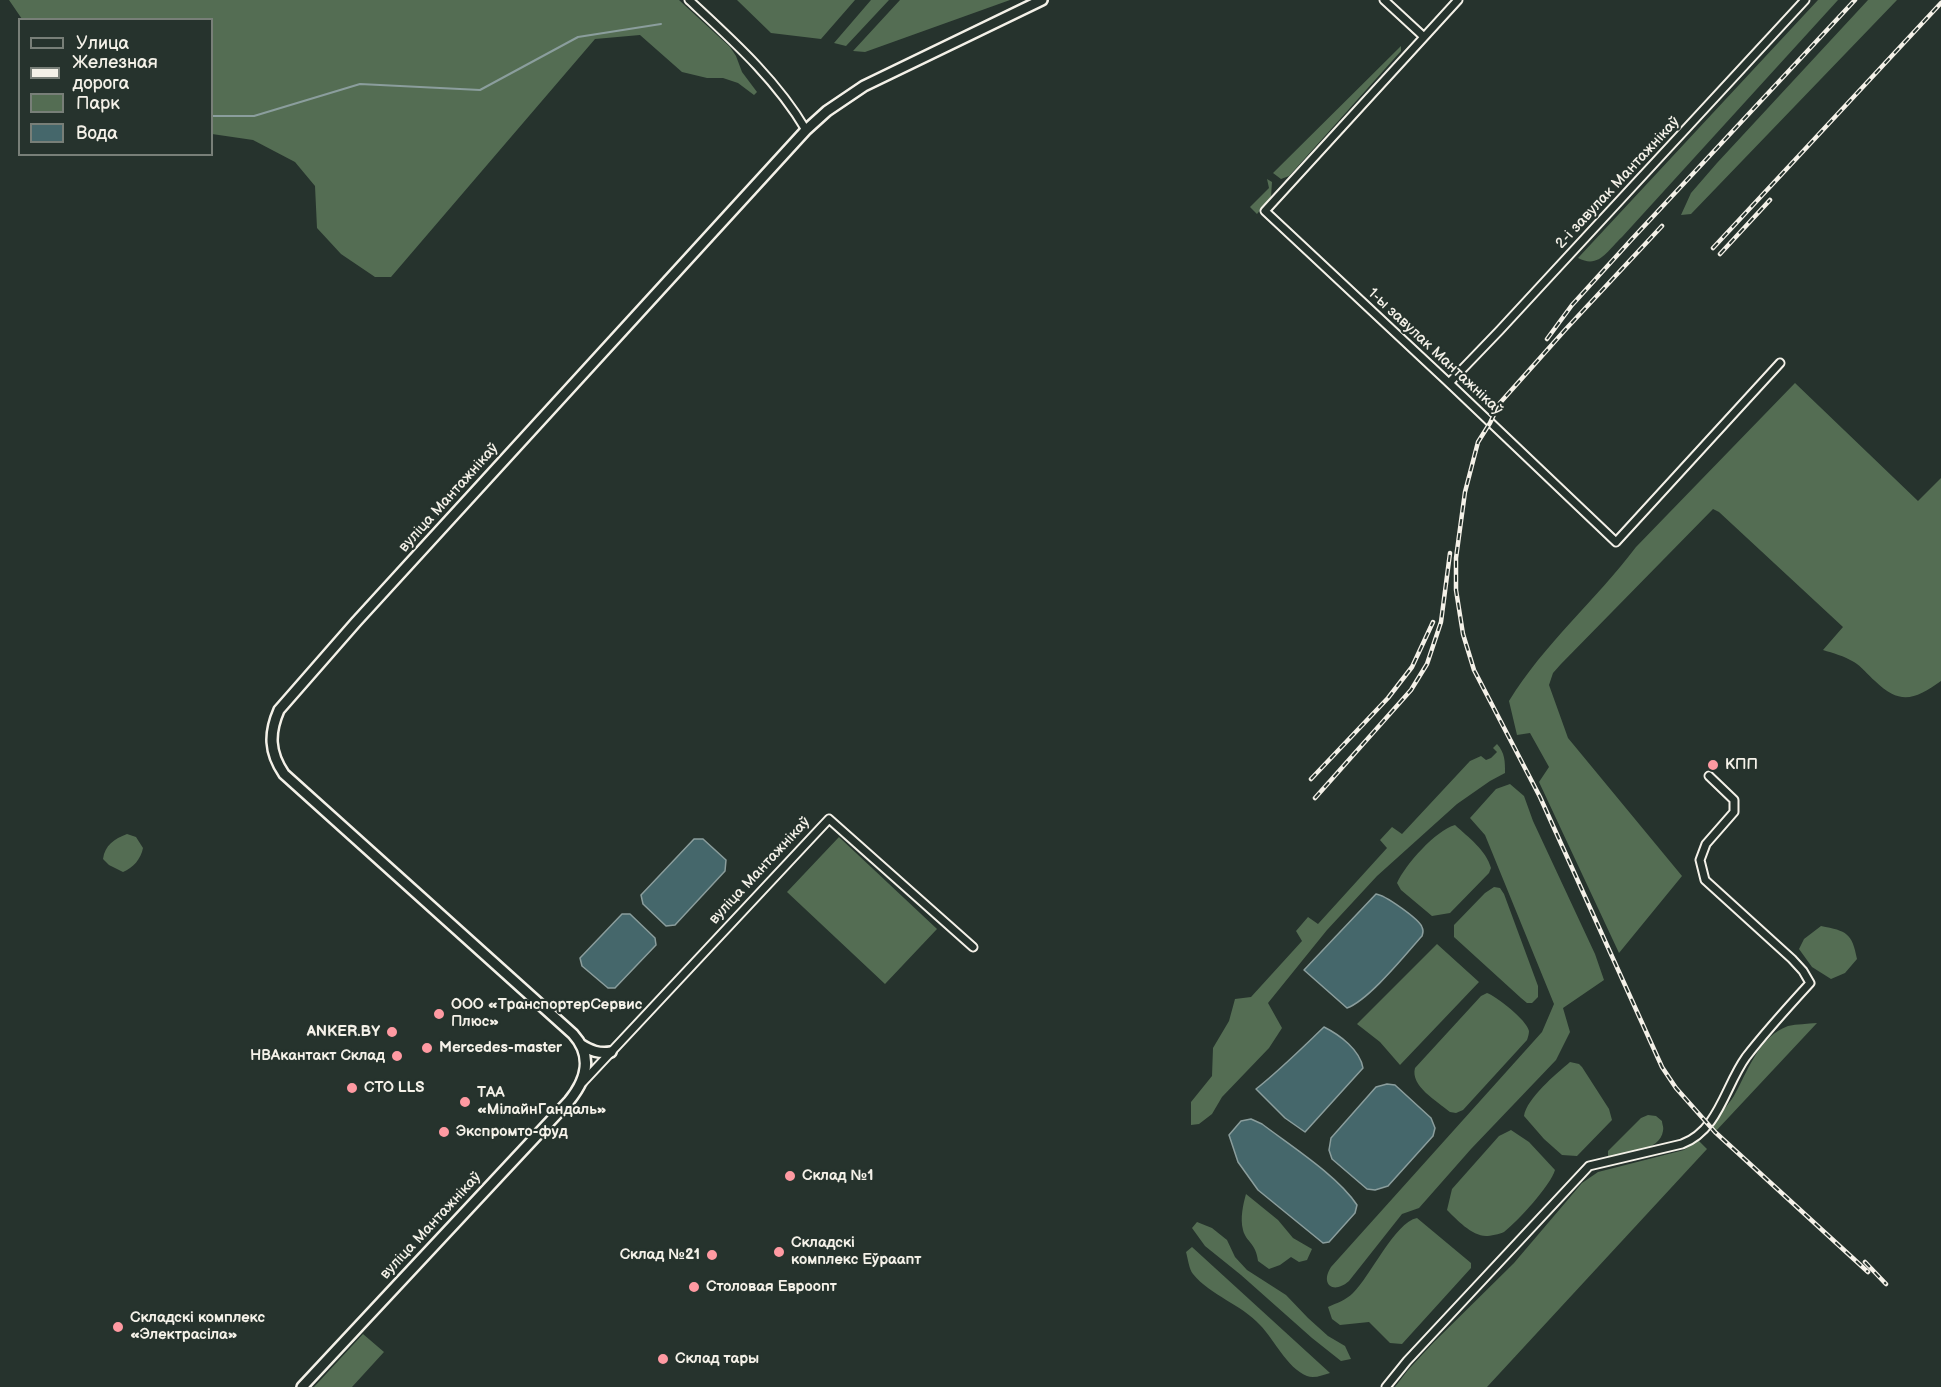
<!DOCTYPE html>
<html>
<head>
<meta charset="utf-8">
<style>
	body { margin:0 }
	#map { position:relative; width:1941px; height:1387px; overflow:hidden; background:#26332d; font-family:"Balsamiq Sans",sans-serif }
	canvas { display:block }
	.legend { position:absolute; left:18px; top:18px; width:195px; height:138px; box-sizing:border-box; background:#26332d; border:2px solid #787f78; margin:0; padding:8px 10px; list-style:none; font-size:18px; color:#f4f1e8 }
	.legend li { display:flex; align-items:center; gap:12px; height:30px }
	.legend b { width:30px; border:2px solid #787f78 }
</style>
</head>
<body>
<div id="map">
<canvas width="1941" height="1387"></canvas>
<ul class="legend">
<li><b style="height:8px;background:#26332d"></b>Улица</li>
<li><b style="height:8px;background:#f4f1e8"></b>Железная дорога</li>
<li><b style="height:16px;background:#546d53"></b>Парк</li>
<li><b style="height:16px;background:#45676b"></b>Вода</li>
</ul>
</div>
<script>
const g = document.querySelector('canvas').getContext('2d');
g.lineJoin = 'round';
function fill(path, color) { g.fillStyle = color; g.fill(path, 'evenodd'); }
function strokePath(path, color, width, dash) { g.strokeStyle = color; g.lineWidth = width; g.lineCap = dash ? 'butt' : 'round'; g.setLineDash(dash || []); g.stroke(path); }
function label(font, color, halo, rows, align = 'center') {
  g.font = font + ' "Balsamiq Sans",sans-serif'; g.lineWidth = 4.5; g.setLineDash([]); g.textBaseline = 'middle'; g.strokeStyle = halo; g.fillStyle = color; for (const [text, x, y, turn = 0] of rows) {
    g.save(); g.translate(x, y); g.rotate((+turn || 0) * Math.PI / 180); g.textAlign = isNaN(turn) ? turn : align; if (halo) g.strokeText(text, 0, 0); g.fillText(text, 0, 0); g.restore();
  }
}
const green = new Path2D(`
	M9,0H679L730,47L736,56L742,72L757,92L754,95L738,83L723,78H707L682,72L640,35L595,39L391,277H375L341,254L317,228L315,186L295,162L253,140L212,134V20L22,19Z
	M737,0H855L821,39L771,33Z
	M871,0H889L846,46L834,43Z
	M900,0H1010L865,52L853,51Z
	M1818,0H1838L1622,237C1607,251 1599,269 1578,258Z
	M1868,0H1897L1691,214L1681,215L1691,193L1717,163Z
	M1401,46V51L1289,176L1281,179L1273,173Z
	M1267,179L1272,182L1271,197L1257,214L1250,207L1269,188Z
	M1795,383L1918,501L1941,478V681C1915,699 1901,706 1875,681C1868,675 1861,666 1854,662C1844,656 1833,653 1823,650L1843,627L1719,512L1713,509L1561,664L1553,673L1549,685L1568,738L1682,876L1619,953L1539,782L1549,767L1530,733L1517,735L1509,701C1544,644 1596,600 1636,547Z
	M1497,744C1505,753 1505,761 1505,773L1490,781L1457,804L1377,876L1327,930L1268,1003L1282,1028L1269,1048L1222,1097L1212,1114L1199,1124L1191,1125V1102L1212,1076L1213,1048L1229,1021L1235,999L1251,997L1302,941L1296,931L1308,917L1318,924L1387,848L1380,840L1392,827L1402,834L1470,761L1481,756L1486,760L1491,758L1497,752L1493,748Z
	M1510,784L1524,796L1533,821L1595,954L1604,980L1563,1008L1570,1032L1556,1060L1471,1149L1419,1208L1402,1214L1349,1281C1333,1295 1320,1284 1331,1267L1542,1032L1554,1004L1485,835L1470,818L1496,789Z
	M1455,825C1469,838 1486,850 1491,868L1489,873L1450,913L1432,916L1401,890L1397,883C1405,865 1436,830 1455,825Z
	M127,834L136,837L143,848C141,859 133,868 123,872L109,865L103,859C105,845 114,839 127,834Z
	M839,837L937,929L885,984L787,892Z
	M1494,887L1500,888L1504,894L1538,986V997L1532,1003H1527L1521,998L1454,937V925L1485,893Z
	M1821,926C1847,931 1852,933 1857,959L1845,973L1831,979L1812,967L1799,949L1804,939Z
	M1437,944L1479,982L1400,1065L1380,1042L1357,1024Z
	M1487,993C1496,996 1527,1020 1529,1031C1529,1034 1528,1037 1527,1040L1463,1110L1456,1113L1450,1112C1437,1101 1410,1086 1415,1068L1481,996Z
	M1817,1023L1715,1132L1712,1126C1719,1114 1730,1104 1736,1092C1749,1068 1760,1036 1788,1026C1797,1024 1807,1024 1817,1023Z
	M1570,1062L1579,1064L1582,1067L1609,1109L1612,1120L1577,1156L1562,1155L1544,1139L1524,1116C1527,1098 1556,1074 1570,1062Z
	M1648,1115L1656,1116L1662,1121C1662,1124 1664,1127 1663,1131C1660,1151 1627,1153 1612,1157L1608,1156V1151L1641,1118Z
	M1511,1130L1529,1142L1555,1170C1551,1185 1517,1222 1504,1232C1500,1234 1490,1236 1486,1236C1472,1236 1456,1219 1447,1210L1452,1189L1499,1136Z
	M1698,1140L1707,1149L1487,1387H1395L1408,1370L1434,1342L1514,1263L1582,1183L1598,1172L1684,1150Z
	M1246,1194L1278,1220L1293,1238L1312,1249L1307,1260L1299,1262L1291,1257L1280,1265L1269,1269L1258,1261C1256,1243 1246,1242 1243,1230C1240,1218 1243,1205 1246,1194Z
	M1417,1218L1471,1263V1268L1402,1344L1390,1343L1369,1322L1340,1325L1332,1319L1328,1307C1337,1303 1346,1300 1353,1293C1370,1277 1395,1222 1417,1218Z
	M1197,1222L1212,1228L1227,1240L1235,1257L1247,1270L1286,1295L1308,1318L1328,1336L1345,1346L1351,1359L1341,1361L1312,1338L1241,1275L1205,1246L1192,1228Z
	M1192,1247L1330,1373C1323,1375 1314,1379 1307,1376C1287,1368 1274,1339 1260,1325C1241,1304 1211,1296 1193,1274C1189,1269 1188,1259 1186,1252Z
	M363,1334L384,1352L352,1387H314Z`);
const water = new Path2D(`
	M694,839H703L726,860L725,871L675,925L666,926L643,904L641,895Z
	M1376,894C1385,895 1419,919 1422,927C1424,931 1423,933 1422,936C1405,955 1369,1000 1347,1008L1304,970Z
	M622,914H630L655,938L656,945L615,988H608L582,966L580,958Z
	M1324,1027C1340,1035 1360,1050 1363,1068L1305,1132L1285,1118L1256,1089C1280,1070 1302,1048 1324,1027Z
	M1387,1084L1395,1085L1431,1118L1435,1128L1433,1136L1388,1186L1375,1190L1367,1189L1332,1159L1329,1150L1331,1138L1376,1087Z
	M1251,1119L1262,1124C1291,1146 1338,1176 1357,1205L1355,1213L1329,1242L1323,1243L1258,1190L1238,1162L1229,1135L1241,1121Z`);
const stream = new Path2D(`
	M212,116H254L360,84L480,90L578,37L661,24`);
const minor = new Path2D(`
	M689,0C732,40 776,79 806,130
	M1384,0L1423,36
	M1458,0L1265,211L1449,383L1616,542L1780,363
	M1449,383L1500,330L1805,0
	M583,1082L829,819L973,947
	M1386,1387L1407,1361L1589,1166L1682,1144C1719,1130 1725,1086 1746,1057C1766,1031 1788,1007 1810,983L1803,971L1792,959L1705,880L1700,860L1706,844L1734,812V800L1709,776`);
const tertiary = new Path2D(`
	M580,1044C591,1051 599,1054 611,1052
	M302,1387L569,1101C587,1079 593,1056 573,1034L284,774C269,752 269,733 279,710L356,622L806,130L827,111L864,86L1042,0`);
const rail = new Path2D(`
	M1662,226L1565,330L1499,404L1490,423L1478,442L1465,492L1456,558V590L1463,634L1474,670L1540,797L1662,1067L1676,1088L1715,1132L1868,1272
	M1713,248L1941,3
	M1720,254L1770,200
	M1547,339L1572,305L1632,239L1855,0
	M1311,779L1388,698L1412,667L1433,622
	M1315,798L1411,690L1427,664L1441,622L1450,553
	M1865,1262L1886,1284`);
const markers = [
	[1713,765,6,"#ff9aa2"],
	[439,1014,6,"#ff9aa2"],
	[392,1032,6,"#ff9aa2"],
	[427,1048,6,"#ff9aa2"],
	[397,1056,6,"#ff9aa2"],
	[352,1088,6,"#ff9aa2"],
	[465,1102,6,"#ff9aa2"],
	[444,1132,6,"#ff9aa2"],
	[790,1176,6,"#ff9aa2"],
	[779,1252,6,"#ff9aa2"],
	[712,1255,6,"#ff9aa2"],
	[694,1287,6,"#ff9aa2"],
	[118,1327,6,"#ff9aa2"],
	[663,1359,6,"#ff9aa2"]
];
const streetNames = [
	["2-і завулак Мантажнікаў",1618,183,-47],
	["1-ы завулак Мантажнікаў",1435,352,43],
	["вуліца Мантажнікаў",449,498,-48],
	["вуліца Мантажнікаў",760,871,-47],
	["вуліца Мантажнікаў",431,1226,-47]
];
const poiNames = [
	["КПП",1725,765],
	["ООО «ТранспортерСервис",451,1005],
	["Плюс»",451,1022],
	["ANKER.BY",380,1032,"right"],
	["Mercedes-master",439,1048],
	["НВАкантакт Склад",385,1056,"right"],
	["СТО LLS",364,1088],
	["ТАА",477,1093],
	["«МілайнГандаль»",477,1110],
	["Экспромто-фуд",456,1132],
	["Склад №1",802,1176],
	["Складскі",791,1243],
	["комплекс Еўраапт",791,1260],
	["Склад №21",700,1255,"right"],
	["Столовая Евроопт",706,1287],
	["Складскі комплекс",130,1318],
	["«Электрасіла»",130,1335],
	["Склад тары",675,1359]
];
fill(green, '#546d53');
fill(water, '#45676b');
strokePath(water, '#8b9e9d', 1.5);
strokePath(stream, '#8b9e9d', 2);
strokePath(minor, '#f4f1e8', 11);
strokePath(tertiary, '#f4f1e8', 14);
strokePath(minor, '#26332d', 7);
strokePath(tertiary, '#26332d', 9);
strokePath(rail, '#f4f1e8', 4.5);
strokePath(rail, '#26332d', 2, [7]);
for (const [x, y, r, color] of markers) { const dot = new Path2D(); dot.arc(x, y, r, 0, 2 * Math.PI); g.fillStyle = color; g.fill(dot); strokePath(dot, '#26332d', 2); }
label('15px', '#f4f1e8', '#26332d', streetNames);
label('bold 15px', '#f4f1e8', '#26332d', poiNames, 'left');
</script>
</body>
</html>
